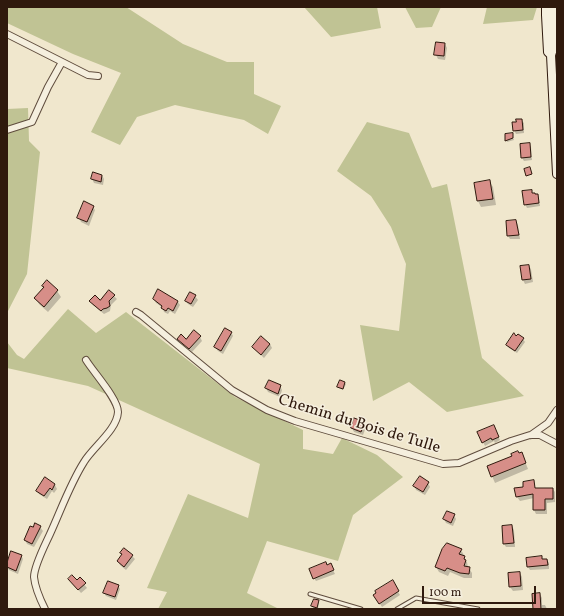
<!DOCTYPE html>
<html>
<head>
<meta charset="utf-8">
<style>
	body { margin:0 }
	#map { position:relative; width:564px; height:616px; overflow:hidden; background:#f0e7cd; font-family:Vollkorn,serif }
	canvas { display:block }
	.frame { position:absolute; inset:0; border:8px solid #2f190d; pointer-events:none }
	.scale { position:absolute; left:422px; top:586px; width:114px; height:18px; box-sizing:border-box; border:2px solid #2f190d; border-top:0; padding-left:5px; font-size:12px; line-height:14px; white-space:nowrap; color:#2f190d; -webkit-text-stroke:3px #f5efde; paint-order:stroke }
</style>
</head>
<body>
<div id="map">
<canvas width="564" height="616"></canvas>
<div class="frame"></div>
<div class="scale">100 m</div>
</div>
<script>
const g = document.querySelector('canvas').getContext('2d');
g.lineJoin = 'round';
function fill(path, color) { g.fillStyle = color; g.fill(path, 'evenodd'); }
function strokePath(path, color, width, dash) { g.strokeStyle = color; g.lineWidth = width; g.lineCap = dash ? 'butt' : 'round'; g.setLineDash(dash || []); g.stroke(path); }
function label(font, color, halo, rows, align = 'center') {
  g.font = font + ' Vollkorn,serif'; g.lineWidth = 3; g.setLineDash([]); g.textBaseline = 'middle'; g.strokeStyle = halo; g.fillStyle = color; for (const [text, x, y, turn = 0] of rows) {
    g.save(); g.translate(x, y); g.rotate((+turn || 0) * Math.PI / 180); g.textAlign = isNaN(turn) ? turn : align; if (halo) g.strokeText(text, 0, 0); g.fillText(text, 0, 0); g.restore();
  }
}
const green = new Path2D(`
	M7,7H126L183,44L227,62H254V94L281,106L268,134L244,120L175,105L137,117L120,145L91,132L121,73L73,54L7,23Z
	M304,7H377L381,28L331,37Z
	M405,7H441L432,27L416,28Z
	M487,7H537L533,20L483,24Z
	M28,108L29,141L40,152L27,274L7,313V109Z
	M367,122L409,133L432,188L447,184L482,358L524,396L447,412L409,382L373,401L360,325L399,331L406,264L391,227L371,196L337,171Z
	M68,309L96,333L126,312L235,397L303,430V449L333,454L342,438L377,455L403,477L353,515L338,561L267,541L247,593L279,609H158L167,592L147,588L188,494L248,518L260,464L88,386L7,368V342L17,355L24,359Z`);
const shadow = new Path2D(`
	M445,44L447,48L445,60L438,59L436,55Z
	M521,120L524,123V133L516,134L514,130L517,123Z
	M512,134L514,140L507,142L506,140Z
	M529,144L531,147L532,160L524,161L522,158Z
	M102,175L104,179L103,185L94,183L92,179Z
	M490,182L493,187L496,205L481,207L478,201L475,184Z
	M531,191L533,194L537,195L539,199L540,206L527,208L525,204Z
	M93,207L95,210L89,226L81,222L79,218Z
	M516,221L518,225L520,239H510L508,236Z
	M529,266L531,269L533,282L525,284L523,280L521,267Z
	M47,282L57,291L61,297L48,312L39,304L36,298L45,288Z
	M159,290L178,302L180,305L175,314L170,311L168,314L164,312L162,307L156,303L154,299Z
	M114,296L117,299L111,305L110,311L104,314L93,305L91,301L100,302Z
	M195,296L198,300L193,307L188,304L186,301Z
	M231,332L233,336L223,354L218,351L215,347Z
	M200,337L202,341L192,352L180,343L178,339L186,340Z
	M516,337L523,339L525,342L517,353L509,348L507,345Z
	M270,344L272,348L264,358L253,347Z
	M345,383L346,384L343,390L339,388L338,387Z
	M280,386L282,390L280,397L268,392L266,388Z
	M355,420L364,423L366,427L363,435L354,432L352,428Z
	M495,430L500,440L495,443L494,441L485,446L483,442Z
	M524,459L528,469L495,483L488,467Z
	M45,479L55,485L57,489L54,493L52,491L47,499L39,494L37,491Z
	M533,482L536,489H553L555,492V502L547,503V514H536L534,510V498L520,501L517,497L516,489L524,487Z
	M428,483L430,487L425,495L416,490L414,486Z
	M454,515L456,519L453,526L446,523L444,519Z
	M512,526L514,530L515,547H506L504,544Z
	M40,527L43,531L34,547L27,544L25,540Z
	M461,550L464,555L463,557L467,562L468,568H469L472,573V578H464L450,572L448,576L439,572L436,567Z
	M21,555L23,559L18,574L9,570L7,566Z
	M123,555L132,556L135,559L126,570L120,565L118,561Z
	M547,560L549,563V569L530,570L528,567Z
	M327,566L332,568L335,574L316,581L314,578Z
	M520,573L522,577L523,590L513,591L510,587Z
	M69,579L77,581L80,579L87,588L81,593Z
	M392,582L400,595L382,607L375,596Z
	M118,586L120,589L116,600L106,596L104,593Z
	M540,594L542,598V605H545L547,609H534Z
	M319,601V602L318,609L313,608L312,606Z`);
const building = new Path2D(`
	M436,42L445,43L444,56L434,55Z
	M516,119H522L523,130L513,131L512,122H516Z
	M513,133V138L505,141V134Z
	M530,143L531,157L521,158L520,144Z
	M530,167L532,174L526,176L524,169Z
	M93,172L102,175L101,182L91,179Z
	M490,180L493,199L477,201L474,183Z
	M532,190V193H535V194H538L539,203L524,205L522,191Z
	M84,201L94,206L87,222L77,218Z
	M516,220L519,235L507,236L506,221Z
	M529,265L531,279L522,280L520,266Z
	M47,280L58,290L44,307L34,298L44,287L42,286Z
	M158,289L178,301L173,311L168,308L166,311L161,308L162,306L153,299Z
	M109,290L115,295L109,301L110,306L107,308L103,309L101,311L89,301L95,295L100,300Z
	M190,292L196,295L191,304L185,301Z
	M225,328L232,332L221,351L214,347Z
	M194,330L201,336L189,349L177,339L181,334L186,339Z
	M514,333L516,336L518,334L524,338L515,351L506,345Z
	M261,336L270,344L261,355L252,347Z
	M269,380L281,385L278,394L265,388Z
	M340,380L345,382L343,389L337,387Z
	M354,418L365,422L361,432L351,428Z
	M494,425L499,437L492,440L491,438L482,443L477,432Z
	M518,451L519,453L522,452L526,463L491,477L487,466L512,456L511,454Z
	M420,476L429,482L423,492L413,486Z
	M45,477L55,484L52,490L50,488L44,496L36,491Z
	M534,480L535,488H553V499H545V510H533V494L516,497L514,488L523,487V482Z
	M447,511L455,514L451,523L443,519Z
	M35,523L41,526L32,544L24,540L30,526L33,527Z
	M512,525L514,543L503,544L502,526Z
	M447,543L462,549L459,554L465,556L464,559L466,560L464,566L470,567L469,574L460,573L447,568L445,571L435,567L442,549Z
	M124,548L133,555L124,567L117,561L122,554L120,553Z
	M11,551L22,555L16,571L7,567V563Z
	M542,556V559H547L548,565L527,567L526,558Z
	M326,562L327,565L331,563L334,570L313,579L309,569Z
	M520,572L521,586L509,587L508,573Z
	M72,575L77,580L80,577L86,583L78,590L68,579Z
	M393,580L399,591L379,604L373,595L376,593L375,591Z
	M108,581L119,585L115,597L103,593Z
	M540,593L541,609H533L532,594Z
	M314,599L319,600L317,608L311,606Z`);
const service = new Path2D(`
	M310,594L361,609
	M397,609L416,598L478,609`);
const minor = new Path2D(`
	M7,34L88,75L98,76
	M7,130L32,122L48,87L62,62
	M136,312L141,315L232,390L267,410L295,421L443,464L459,463L511,441L530,435H540L557,444
	M531,435L548,423L557,410
	M45,609C40,599 35,588 34,577C34,566 45,545 50,534C61,510 70,484 84,462C93,447 117,430 118,412C118,399 94,373 86,360`);
const secondary = new Path2D(`
	M546,7V15L548,52L551,55
	M553,7V49L551,55L557,174`);
const streetNames = [
	["Chemin du Bois de Tulle",359,425,17]
];
fill(green, '#c0c394');
fill(shadow, '#0003');
fill(building, '#d78e88');
strokePath(building, '#2f190d', 1);
strokePath(service, '#5f4c3d', 5);
strokePath(minor, '#5f4c3d', 8);
strokePath(secondary, '#2f190d', 10);
strokePath(service, '#f5efde', 3);
strokePath(minor, '#f5efde', 6);
strokePath(secondary, '#f5efde', 8);
label('16px', '#2f190d', '#f5efde', streetNames);
</script>
</body>
</html>
